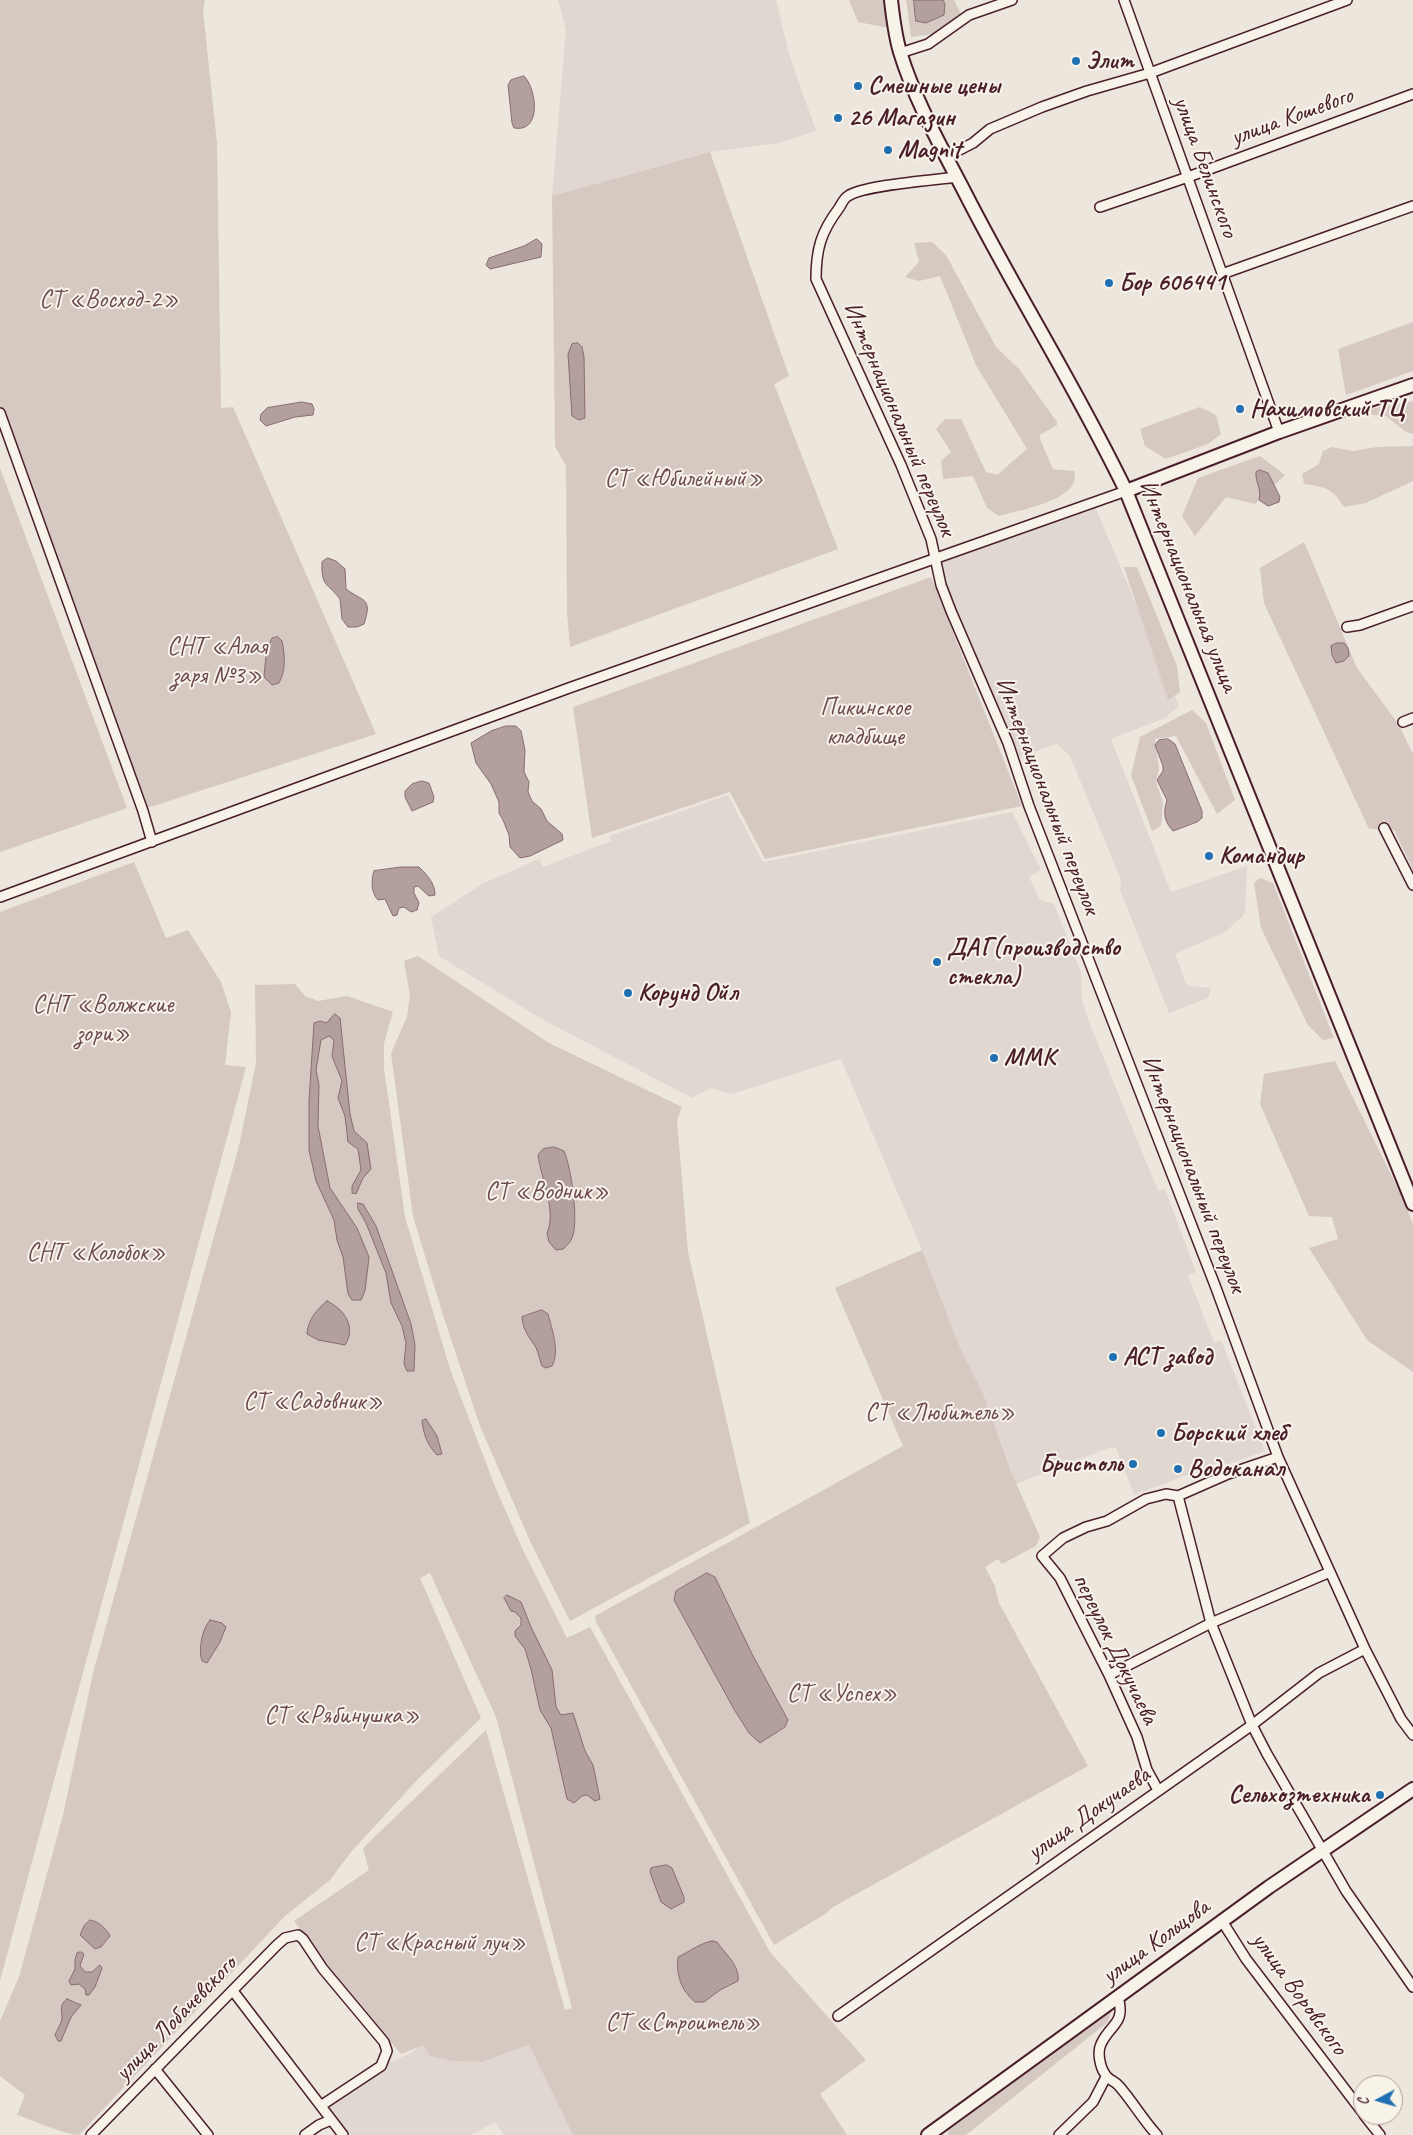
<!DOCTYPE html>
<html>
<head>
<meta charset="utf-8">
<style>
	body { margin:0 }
	#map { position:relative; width:1413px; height:2135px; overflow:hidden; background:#ece6dd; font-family:Caveat,sans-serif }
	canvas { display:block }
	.north { position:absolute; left:1353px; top:2075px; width:50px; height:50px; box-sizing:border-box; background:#f7f3e8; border:1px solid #b29e9c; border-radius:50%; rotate:264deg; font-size:14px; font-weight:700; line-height:20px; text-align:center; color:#4a1f2b }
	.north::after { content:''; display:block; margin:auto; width:18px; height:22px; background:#1f6fb2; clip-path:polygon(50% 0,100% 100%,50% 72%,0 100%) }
</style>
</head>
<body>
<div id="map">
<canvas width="1413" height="2135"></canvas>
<div class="north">С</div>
</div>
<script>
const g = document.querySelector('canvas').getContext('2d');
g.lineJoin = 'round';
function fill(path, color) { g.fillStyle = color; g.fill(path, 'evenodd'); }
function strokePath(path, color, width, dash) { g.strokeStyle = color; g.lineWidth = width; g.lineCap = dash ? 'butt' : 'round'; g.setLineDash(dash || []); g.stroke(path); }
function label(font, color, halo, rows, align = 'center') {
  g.font = font + ' Caveat,sans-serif'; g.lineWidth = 4; g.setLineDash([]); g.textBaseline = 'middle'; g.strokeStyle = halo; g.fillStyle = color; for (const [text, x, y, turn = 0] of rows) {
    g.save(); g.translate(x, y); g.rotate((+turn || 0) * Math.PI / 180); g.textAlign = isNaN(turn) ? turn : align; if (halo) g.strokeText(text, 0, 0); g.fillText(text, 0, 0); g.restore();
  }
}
const built = new Path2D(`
	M558,0H776L790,57L816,131L779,143L710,152L552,196L566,30Z
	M1093,502L1179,706L1165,718L1111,739L1171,892L1247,866L1245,912L1243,916L1225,932L1175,954L1186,983L1190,986L1211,988L1208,998L1169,1013L1120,890L1121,880L1070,756L1057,744L1013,759L951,611L937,559Z
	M728,795L763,862L1012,812L1041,870L1029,877L1040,900L1054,904L1081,973L1082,1000L1089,1022L1158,1191L1165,1189L1196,1272L1188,1275L1192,1286L1214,1343L1221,1340L1265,1451L1226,1465L1224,1461L1134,1495L1116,1448L1111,1447L1016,1484L983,1393L961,1350L922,1250L841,1059L732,1094L711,1088L692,1098L540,1018L439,956L431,917L482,884L539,859L543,867L611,841L609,836Z
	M423,2044L453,2061L482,2062L529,2045L573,2135H504L495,2122L471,2135H343L322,2105L381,2066L411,2053Z`);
const green = new Path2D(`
	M0,0H205L203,11L217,143L221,408L233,407L376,734L147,808L0,413Z
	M849,0H887L889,28L858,22Z
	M906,0H954L961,14L935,34L911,37Z
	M710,152L789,376L774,384L838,549L570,647L567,611L566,466L555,446L552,196Z
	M932,242L946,255L996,347L1019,369L1057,422V425L1040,435V439L1053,469L1074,471C1083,500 1019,510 999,516L987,508L973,476L943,479L941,461L951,452L936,429L945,419H961L986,472L997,475L1027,449L976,365L940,276L919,281L905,277L919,262L914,243Z
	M1413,322V371L1346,395L1338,349Z
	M1413,401V434L1406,432L1386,416L1372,415L1371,409Z
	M1200,407L1216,415L1221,434L1208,444L1166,459L1145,446L1140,429Z
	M1413,446V481L1366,503L1344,507C1332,488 1326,487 1304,484L1302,474L1319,464L1323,451L1332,447L1353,451L1377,447Z
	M1260,456L1285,475L1255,504L1226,497L1195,536L1182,516L1198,478Z
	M0,468L127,808L0,852Z
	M1304,542L1357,668L1399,725L1413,754V870L1394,830L1369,829L1264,603L1260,568Z
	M1124,567H1137L1177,666L1180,692L1168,700Z
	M931,577L1022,806L765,859L730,792L592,838L573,707Z
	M1192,710L1206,723L1235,800L1217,814L1176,736L1155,739L1159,769L1156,782L1163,802L1161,826L1152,831L1131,775L1140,737Z
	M134,862L166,938L188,930L221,982L231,1012L225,1065L246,1067L0,1981V912Z
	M1260,878L1273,883L1334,1038L1323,1040L1308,1025L1261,928L1254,883Z
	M418,956L549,1043L682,1107L677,1120L688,1252L750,1523L570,1621L531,1543L480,1426L443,1315L413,1216L391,1053L407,1017L410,995L404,961Z
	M295,984L305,996L318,1001L347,996L393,1012L384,1043V1068L405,1217L450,1369L496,1489L522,1548L567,1638L590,1627L770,1952L866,2060L820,2094L847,2135H573L529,2045L482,2062L453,2061L430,2056L423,2045L401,2054L343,1985L294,1921L369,1870L363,1848L486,1730L565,2010L572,2008L496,1717L430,1573L420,1578L481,1718L418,1779L351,1852L330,1880L285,1916L79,2135C66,2135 32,2120 17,2115L25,2095L0,2076V2021L19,1977L63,1815L93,1673L239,1146L256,1063L255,985Z
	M1335,1061L1402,1197L1413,1224V1372L1367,1340L1309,1248L1338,1239L1332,1217L1309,1216L1260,1104L1264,1074Z
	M922,1250L961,1350L983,1393L1012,1474L1040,1537L1036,1546L1002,1564L998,1559L985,1567L995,1586L999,1603L1088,1766L833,1907L825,1914L774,1945L596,1622L595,1616L903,1446L835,1288Z
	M1112,2009L1108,2022L966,2135H948V2131Z`);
const water = new Path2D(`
	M914,0H943L945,4L944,15L926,23L916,21Z
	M524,76C537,89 542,133 514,128L512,123L508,85L511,80Z
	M537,239L542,244L541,257L490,269L486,265L489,258L524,246Z
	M578,343L582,347L584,357L585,418L579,420L572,416L568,354L572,344Z
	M302,402L312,404L314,409L313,415L295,417L266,426L260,420L261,414L267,408Z
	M1260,470L1268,473L1280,497L1279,502L1268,506L1259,500C1262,488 1255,483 1256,472Z
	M328,558L336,561L345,569L346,589C363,602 373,597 364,624L357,627H348L342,619L340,599C327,582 321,587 322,562Z
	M278,637L282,641C285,656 286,670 279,683L272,685L264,677C265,665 266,648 272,638Z
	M1337,643H1344L1348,648L1349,656L1344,661L1336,663L1332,655L1331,646Z
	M506,726H516L521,731L525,750L524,772L529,782L528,792L532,801L541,809L547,821L562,834L563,840L530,856L520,858L510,847L509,835L503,820L499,813V802L491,784L476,763L471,743L491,731Z
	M1168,739L1175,744L1202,811V818L1197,822L1173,831C1164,821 1163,813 1167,800L1157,780L1163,771V766L1155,745L1159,740Z
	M422,781L429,783L434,797L433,802L412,811L405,797V791L412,784Z
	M401,867H419C427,875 435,883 435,895L429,896L418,886L414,887V893L419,903L417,910L411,912L404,907L399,908L397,915L393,916L385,899L378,900C371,893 371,880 374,871Z
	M335,1014L340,1018L350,1114L354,1131L367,1143L371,1169L363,1178L356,1194L352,1193V1186L361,1170L358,1149L348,1142L345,1116L338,1098L342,1081L332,1056L334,1040L329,1036L321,1040L316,1070L319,1085L318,1126L330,1188L357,1228L369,1257L365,1291L361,1300H352L348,1294L343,1257L337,1240L334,1220L316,1181L309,1150V1101L314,1023L320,1021L326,1023Z
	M554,1147L564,1151C571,1166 580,1226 571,1240C570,1243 566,1246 563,1249L556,1250L549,1242L547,1233C557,1211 541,1179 538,1155L543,1149Z
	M358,1203L363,1204L376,1226L411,1324L415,1345L414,1371H407L404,1364L406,1343L402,1326L391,1303L386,1273L366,1223L358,1209Z
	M327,1301C344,1309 357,1327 345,1345L318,1340L307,1334C308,1320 316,1310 327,1301Z
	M542,1310L548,1314C552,1329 560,1352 552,1366L546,1368L542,1366C539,1358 538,1349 533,1343C527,1334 523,1329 522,1317Z
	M426,1419L437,1436L442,1454L437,1455C427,1444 424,1436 422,1421Z
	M707,1573L715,1577L752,1654L788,1720L785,1727L760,1743L749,1733L735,1711L674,1600L676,1591Z
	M507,1595L521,1602L531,1627L552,1670L556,1707L561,1715L573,1713L585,1751L593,1765L600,1799L595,1801L587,1795L582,1796L574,1803L567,1799L551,1728L540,1710L531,1669L525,1649L515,1636V1631L521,1625V1618L515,1612L511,1611L504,1598Z
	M210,1620L222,1623L226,1627L220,1642L207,1663L202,1661C198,1650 202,1629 210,1620Z
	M667,1865L672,1868L684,1897V1902L671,1909L661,1902L650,1872L651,1868Z
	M90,1920C98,1921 107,1929 110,1936L101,1947L95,1949L80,1935L84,1926Z
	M712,1941L717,1942C725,1954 740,1965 738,1981L720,1990L704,2002H695C681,1990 676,1975 678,1957C689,1952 700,1943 712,1941Z
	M81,1952L84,1954L80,1966L85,1972H92L100,1965L102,1968L95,1987L89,1995H86L85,1989L79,1984L71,1985L69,1981L75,1969V1960L77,1953Z
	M67,1999L81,2005L71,2017L61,2041H58L55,2035C57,2030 61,2024 62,2019C62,2010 59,2005 67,1999Z`);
const street = new Path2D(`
	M1124,0L1279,432
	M900,53L928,44L969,15L1012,0
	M946,157L973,143L990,129L1042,107L1087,91L1150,73L1347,0
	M957,177C935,180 864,185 848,196C844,198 841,205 839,208C821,232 816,249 816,279L901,465L931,539L941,585L951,611L1008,743L1029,806L1216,1288L1278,1457L1365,1649L1401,1719L1413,1735
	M1100,207L1188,177L1413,94
	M1222,274L1413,206
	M0,413L143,811L152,842
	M1347,627L1360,625L1413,606
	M1403,722L1413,718
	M1384,828L1413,885
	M0,897L569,688L1126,491
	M1178,1496L1211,1623L1252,1725L1267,1754L1346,1891L1413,1987
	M1109,1675L1211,1623L1330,1572
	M1158,1790L1147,1770L1137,1737L1109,1675L1060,1578L1042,1556L1063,1538L1086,1527L1107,1521L1146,1499L1166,1494L1178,1496L1228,1474L1278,1457
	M1222,1921L1246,1959L1363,2113
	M233,1991L343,2135
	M1118,1997C1126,2024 1110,2024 1101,2044C1097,2052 1100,2067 1105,2074C1108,2080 1115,2081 1119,2086C1133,2102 1143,2120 1157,2135
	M838,2016L1252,1725L1319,1673L1365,1649
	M155,2069L208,2135
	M1364,2115L1380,2135
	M91,2135L277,1945L285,1938L298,1935L303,1939L323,1969L384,2042L387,2051L381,2066L322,2105
	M305,2135L319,2125L331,2120
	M1059,2135L1093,2102L1106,2077`);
const secondary = new Path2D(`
	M891,0C893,18 895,35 900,52C914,98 940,145 962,187C1014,290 1076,387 1126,491L1413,1204
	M1126,491L1279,432L1413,385
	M928,2135L1269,1887L1413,1789`);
const markers = [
	[1076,61,5,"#1f6fb2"],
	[858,86,5,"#1f6fb2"],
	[838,118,5,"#1f6fb2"],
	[888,150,5,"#1f6fb2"],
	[1109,283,5,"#1f6fb2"],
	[1240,409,5,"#1f6fb2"],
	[1209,856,5,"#1f6fb2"],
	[937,962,5,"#1f6fb2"],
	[628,993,5,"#1f6fb2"],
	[994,1058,5,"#1f6fb2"],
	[1113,1357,5,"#1f6fb2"],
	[1161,1433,5,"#1f6fb2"],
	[1133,1464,5,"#1f6fb2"],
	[1178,1469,5,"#1f6fb2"],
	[1380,1795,5,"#1f6fb2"]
];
const poiNames = [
	["Элит",1086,61],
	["Смешные цены",868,86],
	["26 Магазин",848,118],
	["Magnit",898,150],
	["Бор 606441",1119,283],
	["Нахимовский ТЦ",1250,409],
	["Командир",1219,856],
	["ДАГ(производство",947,948],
	["стекла)",947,977],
	["Корунд Ойл",638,993],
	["ММК",1004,1058],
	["АСТ завод",1123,1357],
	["Борский хлеб",1171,1433],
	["Бристоль",1123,1464,"right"],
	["Водоканал",1188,1469],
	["Сельхозтехника",1370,1795,"right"]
];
const streetNames = [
	["улица Кошевого",1292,117,-20],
	["улица Белинского",1205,167,70],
	["Интернациональный переулок",899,419,67],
	["Интернациональная улица",1188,586,68],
	["Интернациональный переулок",1047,796,69],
	["Интернациональный переулок",1193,1174,69],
	["переулок Докучаева",1115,1649,64],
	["улица Докучаева",1089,1814,-35],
	["улица Кольцова",1156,1942,-36],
	["улица Воровского",1299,1994,54],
	["улица Лобачевского",176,2019,-46]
];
const parkNames = [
	["СТ «Восход-2»",109,300],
	["СТ «Юбилейный»",684,479],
	["СНТ «Алая",217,647],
	["заря №3»",217,676],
	["Пикинское",865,708],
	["кладбище",865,737],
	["СНТ «Волжские",103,1005],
	["зори»",103,1034],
	["СТ «Водник»",547,1192],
	["СНТ «Колобок»",96,1253],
	["СТ «Садовник»",313,1402],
	["СТ «Любитель»",940,1413],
	["СТ «Успех»",842,1694],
	["СТ «Рябинушка»",342,1716],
	["СТ «Красный луч»",440,1943],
	["СТ «Строитель»",683,2023]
];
fill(built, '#e0d7d0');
fill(green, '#d5c9c2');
fill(water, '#b39f9d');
strokePath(water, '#896c6f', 1);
strokePath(street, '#4a1f2b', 12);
strokePath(secondary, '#4a1f2b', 16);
strokePath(street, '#f7f3e8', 9);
strokePath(secondary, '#f7f3e8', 12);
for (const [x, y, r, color] of markers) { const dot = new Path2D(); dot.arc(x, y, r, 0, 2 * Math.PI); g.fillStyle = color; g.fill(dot); strokePath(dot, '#f7f3e8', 2); }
label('bold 25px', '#4a1f2b', '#f7f3e8', poiNames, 'left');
label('25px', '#4a1f2b', '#f7f3e8', streetNames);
label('25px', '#6d4a51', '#f7f3e8', parkNames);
</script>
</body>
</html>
